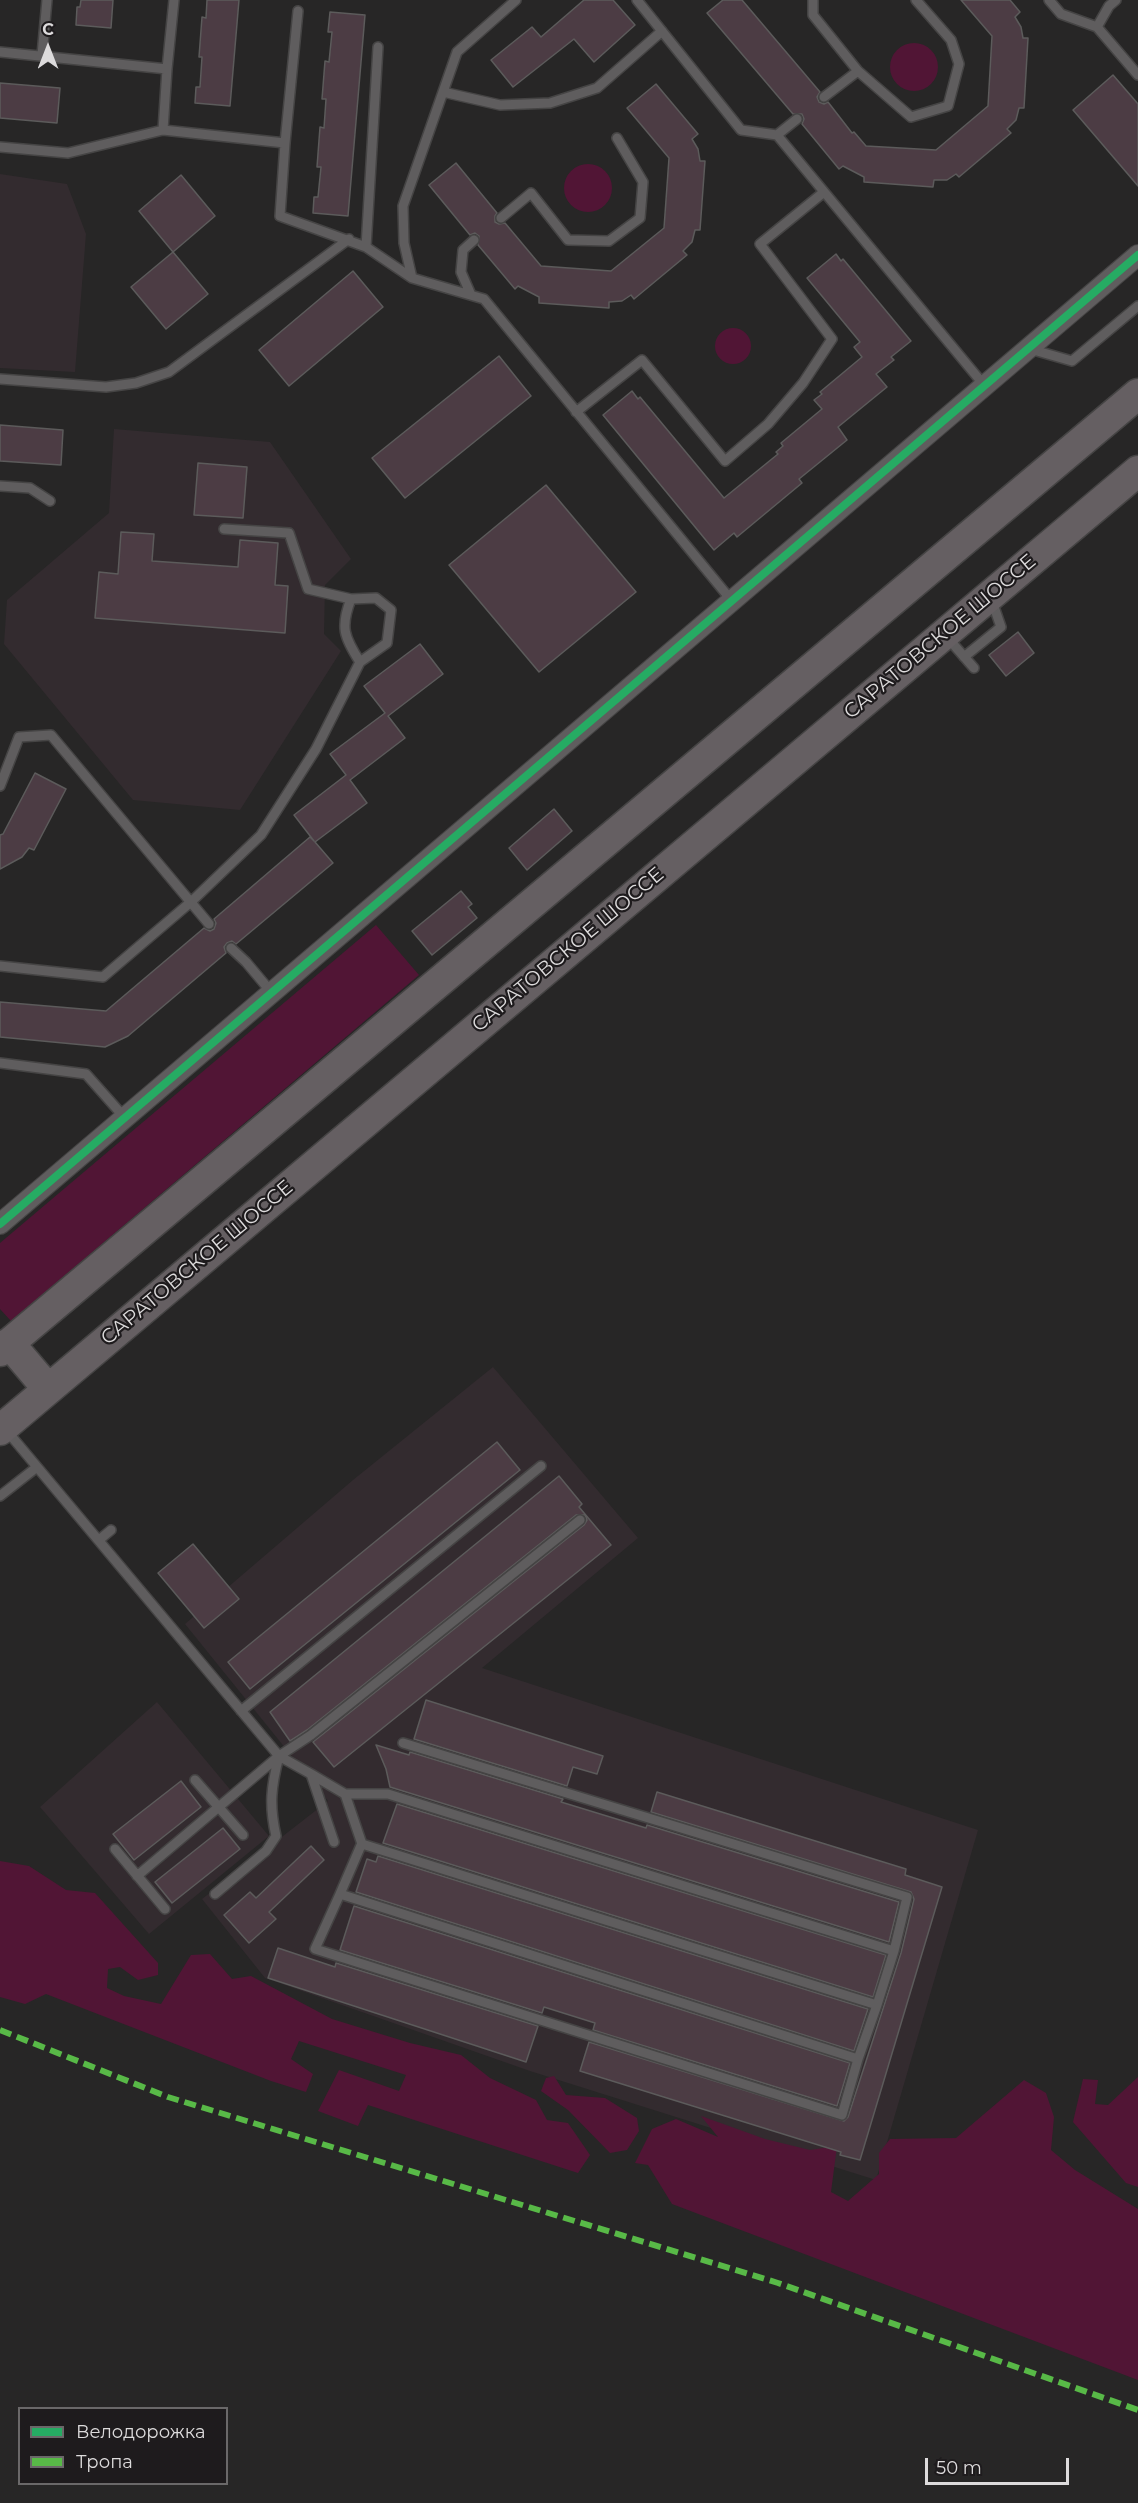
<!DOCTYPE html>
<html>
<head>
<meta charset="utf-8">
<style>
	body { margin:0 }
	#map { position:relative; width:1138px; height:2503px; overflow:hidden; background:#272626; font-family:Montserrat,sans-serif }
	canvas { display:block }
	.legend { position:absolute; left:18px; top:2407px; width:210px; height:78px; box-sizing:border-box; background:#1e1b1d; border:2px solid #6a6869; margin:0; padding:8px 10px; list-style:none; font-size:18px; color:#dddbdc }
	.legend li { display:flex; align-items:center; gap:12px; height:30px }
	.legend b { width:30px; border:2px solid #6a6869 }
	.north { position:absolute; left:18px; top:18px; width:60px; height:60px; -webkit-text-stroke:4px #1e1b1d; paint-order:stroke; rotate:0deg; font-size:16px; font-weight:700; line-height:24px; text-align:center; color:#dddbdc }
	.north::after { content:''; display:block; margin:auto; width:21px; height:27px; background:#dddbdc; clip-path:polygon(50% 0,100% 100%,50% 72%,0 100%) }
	.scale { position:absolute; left:925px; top:2458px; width:144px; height:27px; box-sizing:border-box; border:3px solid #dddbdc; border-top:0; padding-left:8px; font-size:18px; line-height:21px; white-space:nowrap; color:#dddbdc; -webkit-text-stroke:4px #1e1b1d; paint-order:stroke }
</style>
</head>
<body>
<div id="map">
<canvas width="1138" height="2503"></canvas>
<ul class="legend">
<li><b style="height:8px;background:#26ab63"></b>Велодорожка</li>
<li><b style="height:8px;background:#58b947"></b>Тропа</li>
</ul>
<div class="north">С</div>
<div class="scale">50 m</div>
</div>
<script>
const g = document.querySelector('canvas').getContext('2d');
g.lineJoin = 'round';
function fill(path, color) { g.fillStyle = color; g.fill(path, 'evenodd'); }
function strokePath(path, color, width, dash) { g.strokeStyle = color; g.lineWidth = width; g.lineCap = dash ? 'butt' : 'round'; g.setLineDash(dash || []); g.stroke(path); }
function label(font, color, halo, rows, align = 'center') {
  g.font = font + ' Montserrat,sans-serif'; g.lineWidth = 4.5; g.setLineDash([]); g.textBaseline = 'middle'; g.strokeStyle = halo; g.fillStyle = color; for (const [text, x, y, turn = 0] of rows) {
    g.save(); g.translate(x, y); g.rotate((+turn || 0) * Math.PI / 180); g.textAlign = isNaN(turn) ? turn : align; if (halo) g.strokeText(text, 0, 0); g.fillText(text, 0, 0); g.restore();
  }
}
const built = new Path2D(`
	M0,174L67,184L86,234L75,372L0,368Z
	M114,429L270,442L351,559L325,585L324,634L341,651L240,810L133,800L4,644L7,600L109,513Z
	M493,1367L638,1538L482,1668L978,1830L876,2180L530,2071L265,1978L202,1899L328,1801L185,1624L353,1480Z
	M157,1702L269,1836L149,1934L40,1807Z`);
const green = new Path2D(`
	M890 67a24 24 0 1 1 48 0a24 24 0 1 1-48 0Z
	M564 188a24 24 0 1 1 48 0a24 24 0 1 1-48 0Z
	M715 346a18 18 0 1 1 36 0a18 18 0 1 1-36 0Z
	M376,925L419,975L11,1321L0,1309V1243Z
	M0,1861L29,1866L66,1890L95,1893L158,1963V1975L138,1980L120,1967L108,1969L107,1988L124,1996L161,2004L191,1955L210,1954L232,1979L251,1976L332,2019L410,2043L461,2055L490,2078L536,2100L547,2120L568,2123L590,2155L578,2173L368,2105L358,2126L318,2111L339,2070L399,2091L406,2075L299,2041L291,2059L313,2074L306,2092L271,2081L46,1994L25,2004L0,1997Z
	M554,2076L566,2095L605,2098L637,2118L639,2131L627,2150L610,2153L568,2110L541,2091L546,2078Z
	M1138,2077V2187L1126,2183L1073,2122L1083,2079L1098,2080L1095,2104L1108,2105Z
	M1024,2080L1046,2093L1054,2117L1051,2150L1075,2170L1138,2209V2380L672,2204L648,2165L635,2163L652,2129L676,2119L718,2137L701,2116L765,2139L810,2150L837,2146L831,2192L848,2201L879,2174V2153L890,2139L956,2138Z`);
const building = new Path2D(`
	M81,0H113L111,28L76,25L77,7H80Z
	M207,0H239L230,106L195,103L196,87H200L202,57H199L202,17L206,18Z
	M584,0H613L635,25L594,62L574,39L513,87L491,60L532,27L541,37Z
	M723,0H742L820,92L817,97L819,102L824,104L828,102L852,133L854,132L866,146L936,150L988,106L992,36L961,0H1010L1020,12L1015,17L1021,27L1023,38H1028L1024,108H1019L1016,120L1007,129L1011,133L959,177L956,174L947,180H934L933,187L864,182V177L843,166L839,169L802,124L804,119L802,114H793L707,13Z
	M330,12L365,15L348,216L313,213L314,197H318L321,167H317L320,127L324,128L326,99H322L325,61L329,62L332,32H328Z
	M1113,75L1138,104V186L1073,110Z
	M0,83L60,88L57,123L0,118Z
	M656,84L698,134L692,139L698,149L700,161H705L700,230H695L692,242L683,251L687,255L634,299L631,295L622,301L609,302V308L539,303V297L518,286L515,289L478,245L479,236L475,233L470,235L429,185L456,163L497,213L495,216V222L499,224L505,223L541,266L611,271L664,228L669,158L627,108Z
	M181,175L215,216L173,252L139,211Z
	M173,252L208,294L166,329L131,287Z
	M836,254L841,261L843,259L911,341L891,357L894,360L876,374L887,387L838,427L847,440L799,479L802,483L737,537L734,533L714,550L603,415L632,391L638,399L640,397L724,498L778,454L776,452L783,446L781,443L822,409L814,400L822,394L820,392L862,357L854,347L860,342L807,278Z
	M353,271L383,307L289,386L259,350Z
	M499,356L531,396L405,498L372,458Z
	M0,425L63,430L61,465L0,461Z
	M198,463L247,467L243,518L194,515Z
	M546,485L636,592L539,672L449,565Z
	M121,532L154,534L152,561L238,567L240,540L278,543L275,585L288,586L285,633L95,618L99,572L118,574Z
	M1018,632L1034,653L1006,676L989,655Z
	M420,644L443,674L388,716L405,738L350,780L367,803L315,842L333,863L236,944L232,941L227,943L224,947L226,953L128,1036L105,1047L0,1037V1002L106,1011L204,928L210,931L214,929L216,923L214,919L310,837L314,841L294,815L346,775L330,754L385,713L364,686Z
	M35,773L66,789L34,850L29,848L22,857L0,869V835L3,834Z
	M554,809L572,831L527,870L509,848Z
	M461,891L472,904L468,907L477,918L432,955L412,931Z
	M497,1442L520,1470L250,1689L228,1662Z
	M559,1476L582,1504L579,1507L611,1545L334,1767L313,1742L584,1525L587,1520L585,1515H576L307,1730L290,1741L270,1712Z
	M193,1544L239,1599L204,1628L158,1573Z
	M426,1700L603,1756L597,1774L573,1767L567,1786L414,1739Z
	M376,1745L409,1755L410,1752L563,1799L561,1802L646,1828L647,1825L899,1902L889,1942L390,1787L386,1769Z
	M181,1781L201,1807L134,1860L113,1834Z
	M657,1792L906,1869L905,1875L942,1887L860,2160L840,2155L841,2152L580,2071L589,2042L844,2121L848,2117L901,1953L914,1899L911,1892L651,1812Z
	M397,1804L886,1955L873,1997L383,1843Z
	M223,1828L240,1849L172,1903L155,1882Z
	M311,1846L324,1860L269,1912L276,1919L249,1943L224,1915L250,1892L256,1898Z
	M378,1856L868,2009L854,2051L356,1892L367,1859L376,1862Z
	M354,1906L850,2063L837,2106L593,2030L595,2023L544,2007L542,2013L340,1950Z
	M278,1948L335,1967L336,1963L538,2026L526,2062L268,1978Z`);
const service = new Path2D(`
	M637,0L741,130L777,135L984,385
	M813,0V15L858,71L911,117L948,106L959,64L951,40L916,0
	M1049,0L1061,14L1097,27L1138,75
	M1097,27L1109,6L1116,0
	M0,52L167,69L163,130L285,143L280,216L366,247L412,278L484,299L732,601
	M42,55L47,0
	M167,69L174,0
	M443,92L500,105L550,103L597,88L662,31
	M824,97L858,71
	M777,135L797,119
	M285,143L298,11
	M0,147L68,153L163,130
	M501,218L531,193L568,240L609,241L640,218L643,182L617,138
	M366,247L378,47
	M412,278L404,243L403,206L457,52L516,0
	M471,295L461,272L463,250L474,240
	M1030,349L1072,361L1138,306
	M0,379L106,387L136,383L169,372L349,239
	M576,412L642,360L725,461L768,424L803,383L832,339L760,244L824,192
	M0,486L30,488L50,501
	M351,599C340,627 344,637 360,662
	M946,636L974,668
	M964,657L1001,627L992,601
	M0,786L19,737L51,735L209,924
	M231,948L246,962L272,993
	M0,966L103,977L192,901L261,835L316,749L360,662L387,643L391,610L376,598L351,599L308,589L289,533L224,529
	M0,1063L86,1074L125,1118
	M7,1431L279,1756L137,1876
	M0,1496L37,1467
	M99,1540L111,1530
	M241,1711L541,1466
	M403,1743L907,1897L894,1951
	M279,1756L311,1774L334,1842
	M311,1774L345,1794H388L894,1951L877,2005L362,1844L345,1794
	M195,1780L243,1835
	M362,1843L340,1894L858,2059L877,2005
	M115,1849L165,1909
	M215,1894L266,1851L276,1836C269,1805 271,1787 279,1756L311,1735L580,1520
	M340,1894L315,1949L842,2115L858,2059`);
const minor = new Path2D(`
	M0,1224L1138,255`);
const primary = new Path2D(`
	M9,1343L48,1389
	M0,1351L1138,394
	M0,1430L1138,471`);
const quiet = new Path2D(`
	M0,2030L168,2097L778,2283L1138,2410`);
const cycleway = new Path2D(`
	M0,1224L1138,255`);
const streetNames = [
	["САРАТОВСКОЕ ШОССЕ",940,637,-40],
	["САРАТОВСКОЕ ШОССЕ",568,950,-40],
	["САРАТОВСКОЕ ШОССЕ",197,1263,-40]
];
fill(built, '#332b2f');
fill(green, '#511535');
fill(building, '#4c3c44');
strokePath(building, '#5c5b5b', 1.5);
strokePath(service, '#454444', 12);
strokePath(minor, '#454444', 22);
strokePath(primary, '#454444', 33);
strokePath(service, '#5f5d5e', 9);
strokePath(minor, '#5f5d5e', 20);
strokePath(primary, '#655f62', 30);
strokePath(quiet, '#58b947', 6, [12, 6]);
strokePath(cycleway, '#26ab63', 8);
label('20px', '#dddbdc', '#1e1b1d', streetNames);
</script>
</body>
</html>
